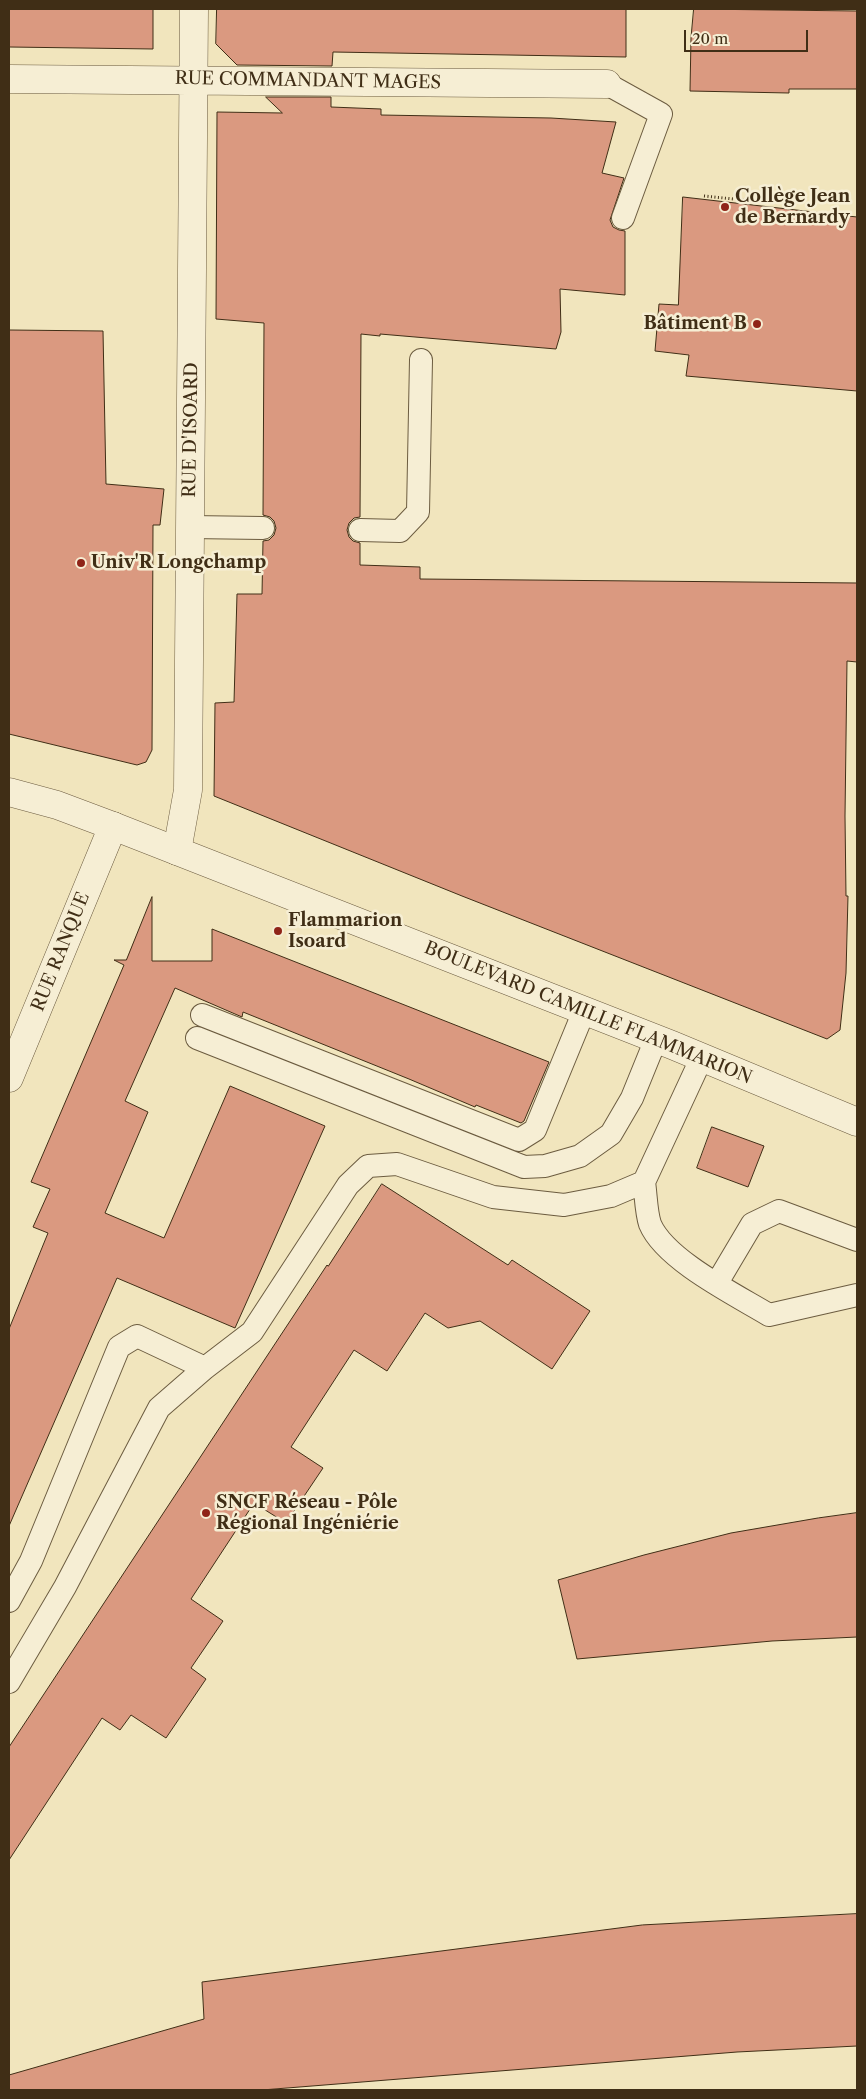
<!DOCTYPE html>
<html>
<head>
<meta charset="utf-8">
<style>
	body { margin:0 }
	#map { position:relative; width:866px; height:2099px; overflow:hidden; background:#f1e5bd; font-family:"Libre Caslon Text",serif }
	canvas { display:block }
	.frame { position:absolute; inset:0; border:10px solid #402e16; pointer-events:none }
	.scale { position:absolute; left:684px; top:30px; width:124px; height:22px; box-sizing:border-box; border:2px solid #402e16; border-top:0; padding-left:6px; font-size:15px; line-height:18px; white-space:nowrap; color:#402e16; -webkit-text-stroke:4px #f6eed4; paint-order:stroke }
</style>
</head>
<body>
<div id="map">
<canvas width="866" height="2099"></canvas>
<div class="frame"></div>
<div class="scale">20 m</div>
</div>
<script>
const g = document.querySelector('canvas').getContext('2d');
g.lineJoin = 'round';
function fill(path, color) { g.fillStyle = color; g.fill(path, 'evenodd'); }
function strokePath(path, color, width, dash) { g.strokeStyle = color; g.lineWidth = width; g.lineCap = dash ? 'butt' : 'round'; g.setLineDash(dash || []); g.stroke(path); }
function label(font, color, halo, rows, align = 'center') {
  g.font = font + ' "Libre Caslon Text",serif'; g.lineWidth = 5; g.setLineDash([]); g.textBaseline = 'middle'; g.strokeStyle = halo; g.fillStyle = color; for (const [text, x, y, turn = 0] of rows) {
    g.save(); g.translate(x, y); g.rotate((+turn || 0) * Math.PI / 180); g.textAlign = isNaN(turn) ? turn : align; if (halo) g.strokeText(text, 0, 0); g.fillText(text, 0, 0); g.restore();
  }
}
const building = new Path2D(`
	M9,9H153V49L9,47Z
	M217,9H626V57L333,52L332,66L237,65L216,44Z
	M694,9L857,11V89H789V93L690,91L691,38Z
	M266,97H331V107L381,109V115L551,118L616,122L602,173L624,178L610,220L613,227L619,230L625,231V295L560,289L561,332L556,349L380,334V336L361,334L360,517L354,518L349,523L347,530L349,537L353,541L360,543V565L420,567V579L857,583V662L847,661L845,816L846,896H848L846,973L840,1030L827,1039L462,896L214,796L215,703L234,702L237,594H262L263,541L269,540L274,535L276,528L274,521L270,517L263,515L264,323L216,319L217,112L282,113Z
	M683,197L857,217V391L686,376L689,355L655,351L659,304L678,305Z
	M9,330L103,331L106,484L164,489L160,525H153L152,750L146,762L137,765L9,734Z
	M152,897V961H212V929L549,1062L524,1121L521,1123L476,1105L475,1107L409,1079L243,1012L242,1017L175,988L125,1101L148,1112L105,1213L164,1238L230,1086L325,1126L235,1328L117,1278L9,1526V1329L48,1233L33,1227L50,1189L31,1182L124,965L114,960H126Z
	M712,1127L764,1146L748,1187L697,1168Z
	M382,1184L508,1265L512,1260L590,1311L552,1369L480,1321L448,1328L425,1313L387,1371L354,1350L291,1447L323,1468L286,1523L254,1503L191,1599L223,1621L191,1668L206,1679L166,1738L131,1715L120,1730L102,1718L9,1860V1747L327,1265L328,1266Z
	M857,1513V1637L772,1641L577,1659L558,1580L644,1555L731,1533L818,1518Z
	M857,1914V2046L737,2052L262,2090H9V2075L204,2019L202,1982L642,1925Z`);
const path = new Path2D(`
	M704,196L753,201`);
const service = new Path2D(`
	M607,84L661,114L623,218
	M190,527L263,528
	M360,530L400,531L418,512L421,360
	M202,1015L519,1140L535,1130L584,1011
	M197,1038L524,1167L545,1166L580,1156L611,1134L632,1098L656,1039
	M644,1182C646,1195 646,1212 650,1224C665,1260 736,1295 769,1315L857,1295
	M717,1283L752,1224L779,1211L857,1240
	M9,1601L31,1561L119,1347L137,1336L205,1368
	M9,1682L65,1587L159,1408L205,1368L252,1332L348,1185L368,1166L397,1164L493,1197L564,1205L611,1196L644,1182L702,1057`);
const minor = new Path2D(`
	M9,79L607,84
	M177,851L188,790L194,9
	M9,1078L113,826`);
const tertiary = new Path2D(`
	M9,792L57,805L113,826L672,1045L857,1122`);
const markers = [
	[725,207,5,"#8f2418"],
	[757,324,5,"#8f2418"],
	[81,563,5,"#8f2418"],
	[278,931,5,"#8f2418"],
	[206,1513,5,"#8f2418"]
];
const streetNames = [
	["RUE COMMANDANT MAGES",308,81,1],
	["RUE D'ISOARD",191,430,-89],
	["RUE RANQUE",61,952,-68],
	["BOULEVARD CAMILLE FLAMMARION",588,1013,22]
];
const poiNames = [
	["Collège Jean",735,197],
	["de Bernardy",735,218],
	["Bâtiment B",747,324,"right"],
	["Univ'R Longchamp",91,563],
	["Flammarion",288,921],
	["Isoard",288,942],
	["SNCF Réseau - Pôle",216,1503],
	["Régional Ingéniérie",216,1524]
];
fill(building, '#da9980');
strokePath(building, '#402e16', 1);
strokePath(service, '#6c5c40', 24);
strokePath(minor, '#6c5c40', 29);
strokePath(tertiary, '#6c5c40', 29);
strokePath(path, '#402e16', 3, [1, 2.5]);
strokePath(service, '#f6eed4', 22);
strokePath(minor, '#f6eed4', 28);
strokePath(tertiary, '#f6eed4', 28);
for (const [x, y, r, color] of markers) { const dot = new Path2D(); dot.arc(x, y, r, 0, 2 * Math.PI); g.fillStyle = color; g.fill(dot); strokePath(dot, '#f6eed4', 2); }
label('18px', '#402e16', '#f6eed4', streetNames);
label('bold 18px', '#402e16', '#f6eed4', poiNames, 'left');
</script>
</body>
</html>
